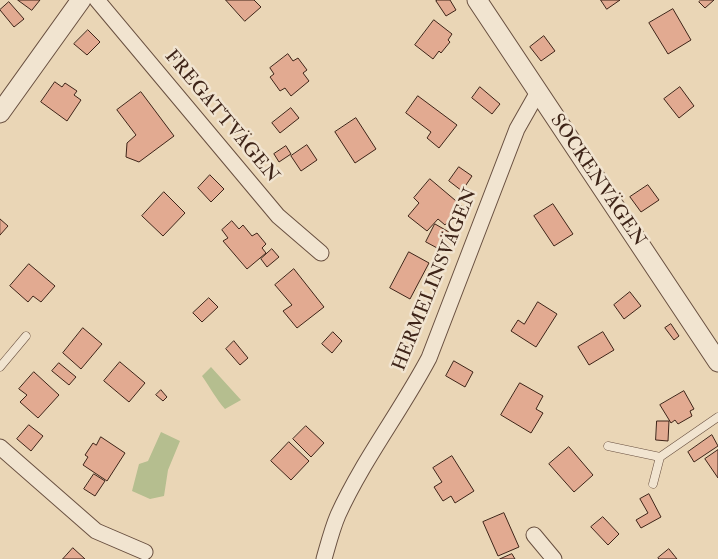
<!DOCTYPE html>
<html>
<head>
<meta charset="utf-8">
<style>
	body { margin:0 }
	canvas { display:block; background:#ead6b6 }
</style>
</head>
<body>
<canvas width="718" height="559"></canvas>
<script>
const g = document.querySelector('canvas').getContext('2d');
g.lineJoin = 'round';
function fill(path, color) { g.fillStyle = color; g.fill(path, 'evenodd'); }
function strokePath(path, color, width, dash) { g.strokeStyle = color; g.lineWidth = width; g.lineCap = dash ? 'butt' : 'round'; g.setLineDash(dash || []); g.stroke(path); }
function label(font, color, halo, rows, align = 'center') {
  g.font = font + ' "IM FELL Double Pica",serif'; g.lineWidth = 5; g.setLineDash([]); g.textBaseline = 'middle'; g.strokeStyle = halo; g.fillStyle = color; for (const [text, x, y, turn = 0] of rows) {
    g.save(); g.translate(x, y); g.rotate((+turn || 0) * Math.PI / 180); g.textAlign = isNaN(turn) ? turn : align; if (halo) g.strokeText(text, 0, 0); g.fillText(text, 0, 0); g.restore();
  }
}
const green = new Path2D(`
	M211,367L241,400L225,409C216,399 210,387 202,376Z
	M161,432L180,441L168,470L164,496L150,499L132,491L139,464L148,461Z`);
const building = new Path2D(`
	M18,0H40L32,10Z
	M226,0H254L261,7L245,21Z
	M438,0H450L456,10L446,16L436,1Z
	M601,0H620L607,9Z
	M701,0H714L705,8L699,2Z
	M9,2L24,19L14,27L0,10Z
	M673,9L691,40L668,54L649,23Z
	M434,20L452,34L448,40L450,42L441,53L439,51L433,59L415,45Z
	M88,30L100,42L87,55L74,44Z
	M544,36L555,51L541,61L530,47Z
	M288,54L293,61L298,58L307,70L303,73L309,81L291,96L285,88L280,91L270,77L274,74L270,68Z
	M55,82L62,87L65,83L77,91L74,95L81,100L67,121L41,102Z
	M480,87L500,104L492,114L472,98Z
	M680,87L694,106L679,118L664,99Z
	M141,92L174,136L139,162L126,157L127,143L136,135L117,110Z
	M418,96L457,125L439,148L427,138L431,132L406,113Z
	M291,108L299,118L280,133L272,123Z
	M356,118L376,149L355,163L335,132Z
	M307,145L317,160L301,171L291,156Z
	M286,146L291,154L279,162L274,154Z
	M459,167L472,176L462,191L449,181Z
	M210,175L224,189L211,202L198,188Z
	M430,179L462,206L445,225L438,219L427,231L408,216L419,203L414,198Z
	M648,185L659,200L641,212L630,197Z
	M164,192L185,213L163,236L142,216Z
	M553,204L573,234L554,246L534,216Z
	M0,219L8,226L0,235Z
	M232,221L239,229L243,225L252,236L257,233L266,244L262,248L266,253L247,269L223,241L228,238L222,230Z
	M435,224L449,232L439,249L426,242Z
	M272,249L279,257L267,267L261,259Z
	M409,252L429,263L410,299L390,288Z
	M29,264L55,286L41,302L33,296L28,302L10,286Z
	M294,269L324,307L297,328L283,311L292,305L275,285Z
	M630,292L641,306L624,319L614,305Z
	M209,298L218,307L202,322L193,313Z
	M538,302L557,314L536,347L511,331L518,320L524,324Z
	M671,324L679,336L674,340L665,328Z
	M83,328L102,344L81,369L63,353Z
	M333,332L342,341L332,353L322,344Z
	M603,332L614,350L589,365L578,347Z
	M234,341L248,358L240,365L226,349Z
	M454,361L473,372L465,387L446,376Z
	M120,362L145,383L129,402L104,381Z
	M59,363L76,377L69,385L52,371Z
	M34,372L59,395L38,418L20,402L27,395L19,389Z
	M520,383L543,396L536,409L543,413L531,433L501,415Z
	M161,390L167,397L163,401L156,395Z
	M684,391L694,409L690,411L692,416L678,424L675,420L671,423L660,405Z
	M657,421H669L668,441L656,440Z
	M29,425L43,436L31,451L17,439Z
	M306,426L324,443L311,457L293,439Z
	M712,435L718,446L694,462L688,452Z
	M101,437L125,453L107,481L83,465L88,457L85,455L93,443L96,445Z
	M289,442L309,461L291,480L271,461Z
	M569,447L593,475L574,492L549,464Z
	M718,450V478L705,459Z
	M452,456L474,491L455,503L451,496L443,501L434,487L442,482L433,468Z
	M94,474L105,481L95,496L84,489Z
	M649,494L661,517L641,528L636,520L648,513L640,499Z
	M504,513L519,547L498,556L483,522Z
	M603,517L619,534L608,545L591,527Z
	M73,548L85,559H63Z
	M669,549L677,559H659L658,558Z
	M512,554L515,559H500Z`);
const service = new Path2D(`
	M0,367L26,336
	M608,446L660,457L718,417
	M653,484L660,457`);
const minor = new Path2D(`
	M97,0L278,216L321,253
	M0,447L96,531L145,552
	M534,535L554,559
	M324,559C328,545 332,529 338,515C363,460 401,411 429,358L517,129L538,92`);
const tertiary = new Path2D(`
	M477,0L718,362
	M0,113L81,0`);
const streetNames = [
	["FREGATTVÄGEN",221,117,50],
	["SOCKENVÄGEN",597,181,56],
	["HERMELINSVÄGEN",436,280,-68]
];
fill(green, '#b5be8f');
fill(building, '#e2aa91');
strokePath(building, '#3e2418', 1);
strokePath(service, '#695040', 9);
strokePath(minor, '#695040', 17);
strokePath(tertiary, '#695040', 21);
strokePath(service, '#f1e4d0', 8);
strokePath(minor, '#f1e4d0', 15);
strokePath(tertiary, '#f1e4d0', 19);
label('19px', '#3e2418', '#f1e4d0', streetNames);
</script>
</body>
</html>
